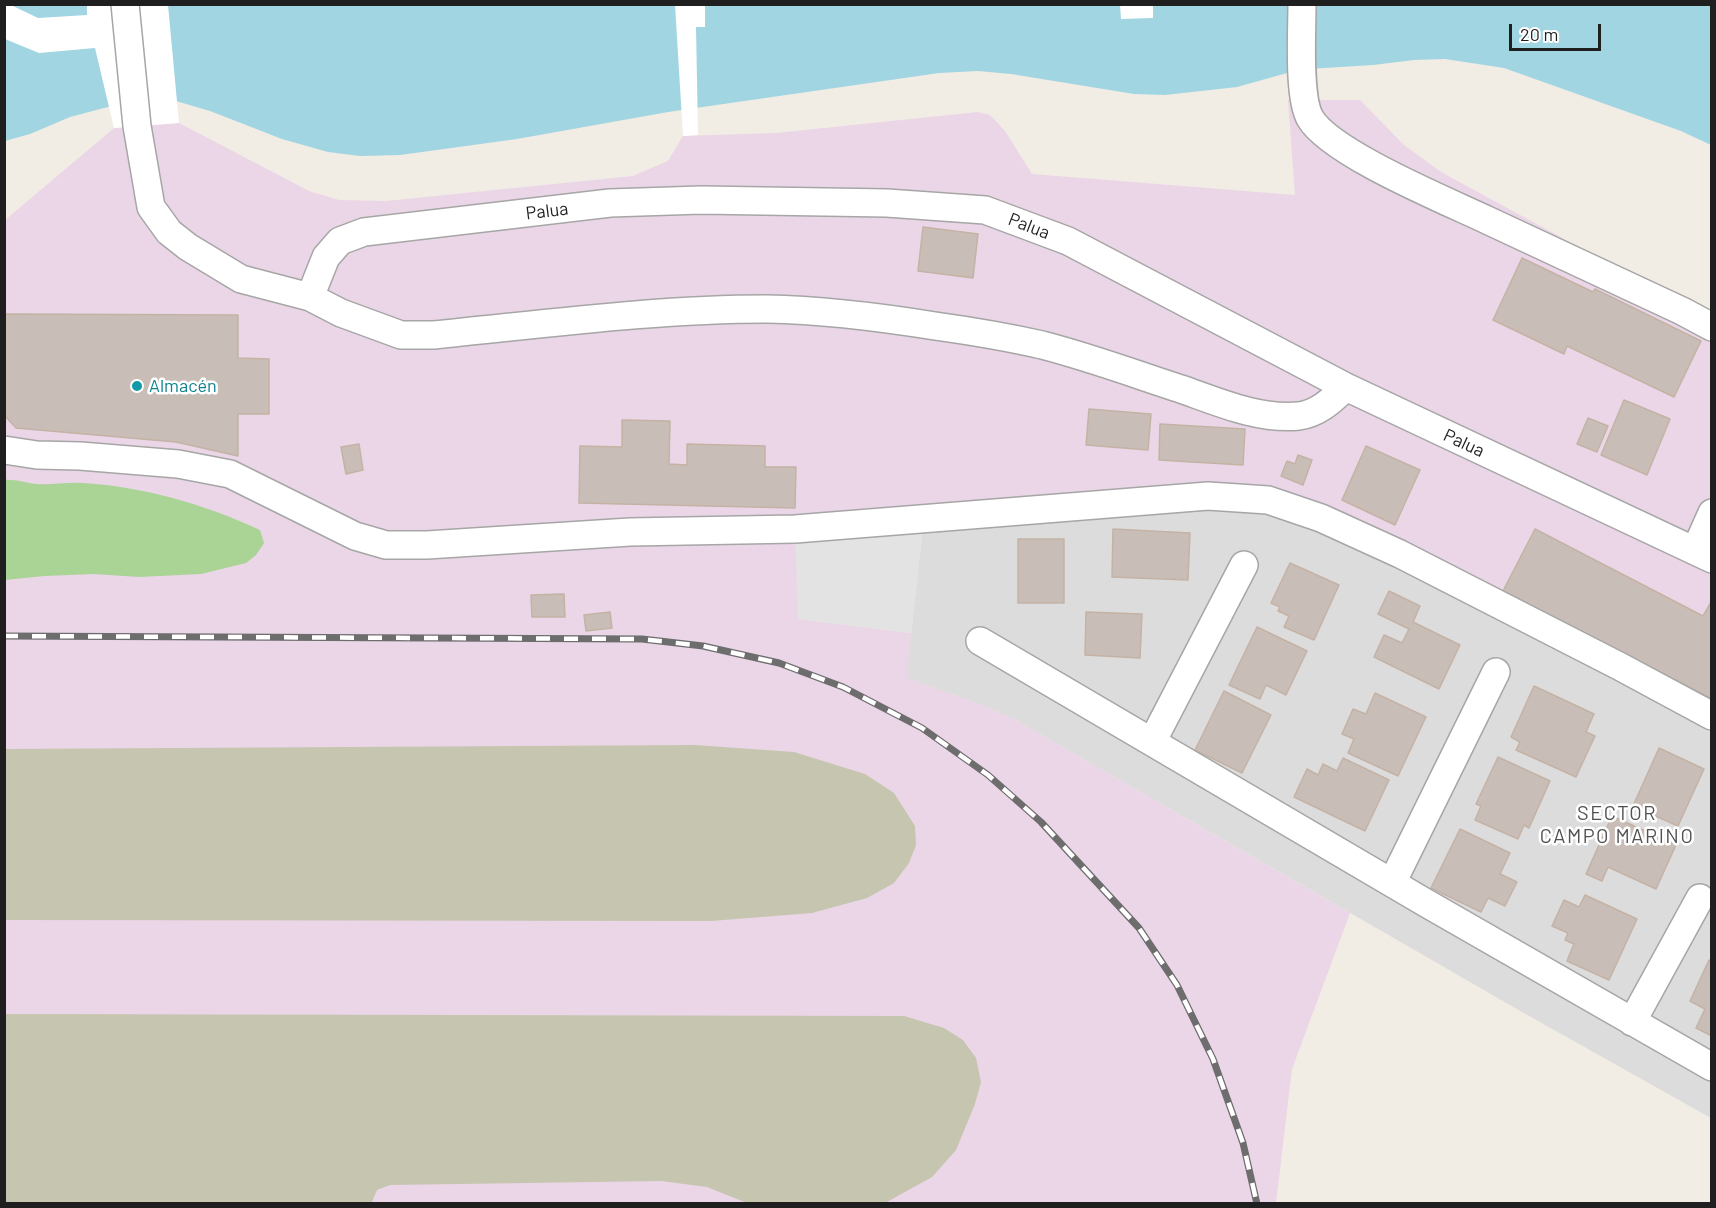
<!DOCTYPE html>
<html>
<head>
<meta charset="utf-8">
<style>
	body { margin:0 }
	#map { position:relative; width:1716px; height:1208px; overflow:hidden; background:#f1ece4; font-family:Barlow,sans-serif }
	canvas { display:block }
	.frame { position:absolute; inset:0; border:6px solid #1f1f1f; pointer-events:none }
	.scale { position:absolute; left:1509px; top:24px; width:92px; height:27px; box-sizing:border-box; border:3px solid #1f1f1f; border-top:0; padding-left:8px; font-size:18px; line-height:21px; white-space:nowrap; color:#1f1f1f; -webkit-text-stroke:4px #fff; paint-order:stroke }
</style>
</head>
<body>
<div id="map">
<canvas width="1716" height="1208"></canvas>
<div class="frame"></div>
<div class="scale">20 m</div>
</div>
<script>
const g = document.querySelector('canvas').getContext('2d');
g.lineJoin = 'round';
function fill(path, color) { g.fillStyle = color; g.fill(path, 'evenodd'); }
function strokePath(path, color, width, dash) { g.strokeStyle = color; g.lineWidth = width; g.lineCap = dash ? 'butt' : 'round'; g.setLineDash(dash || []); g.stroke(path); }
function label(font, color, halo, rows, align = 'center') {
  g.font = font + ' Barlow,sans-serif'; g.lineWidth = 5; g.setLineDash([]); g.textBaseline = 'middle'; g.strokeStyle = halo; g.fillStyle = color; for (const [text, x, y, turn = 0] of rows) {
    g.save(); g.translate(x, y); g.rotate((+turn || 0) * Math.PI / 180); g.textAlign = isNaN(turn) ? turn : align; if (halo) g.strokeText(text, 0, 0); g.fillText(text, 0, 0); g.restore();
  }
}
const residential = new Path2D(`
	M1268,500L1711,716V1118L1522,1012L1014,719L974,702L906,678L924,518Z`);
const industrial = new Path2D(`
	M1288,100H1360L1404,145L1441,172L1590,253L1711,310V716L1268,500L795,529L799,619L911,633L907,678L974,702L1014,719L1350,913L1292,1069L1276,1203H5L4,221L114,128L179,123L309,191L339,200L386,201L633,176L668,161L683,136L776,133L978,112L990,115L1005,131L1032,174L1295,195Z`);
const construction = new Path2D(`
	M695,745L794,752L865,774L894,793L915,826L916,845L909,863L894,883L867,898L812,913L711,921L5,920V749Z
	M5,1014L904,1016L944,1028L963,1040L976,1058L981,1082L975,1104L956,1150L932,1177L885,1203H747L707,1187L661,1181L390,1185L377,1190L371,1204L5,1203Z`);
const forest = new Path2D(`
	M4,480C15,479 26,483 36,484C52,485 67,482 83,483C145,487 204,504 260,530L264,543L256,555L246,563L201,574L139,577L94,574L44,576L5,580Z`);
const parking = new Path2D(`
	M924,518L911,633L798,619L795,529Z`);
const water = new Path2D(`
	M5,5H1711V145L1681,131L1504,68L1445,59L1414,60L1373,65L1308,69L1287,73L1237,87L1165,95L1134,94L1011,74L978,71L939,73L668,112L517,139L400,155L360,156L328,152L282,139L210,111L176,101L123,103L70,117L30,134L5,141Z`);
const pier = new Path2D(`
	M4,5H11L38,18L87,15V5H168L179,123L114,128L95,48L39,53L5,39Z
	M675,5H705V27H696L698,135L683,136Z
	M1120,5H1153V18L1121,19Z`);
const building = new Path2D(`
	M923,227L978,234L973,278L918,271Z
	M1522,258L1593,292L1595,289L1701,341L1674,397L1567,346L1564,354L1493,320Z
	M4,314L238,315V358L269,359V414H238V456L176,442L16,428L4,415Z
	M1624,400L1670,419L1647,475L1601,455Z
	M1089,409L1151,414L1148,450L1086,445Z
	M1588,418L1608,426L1597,452L1577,444Z
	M622,420L670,421L669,464L687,465V444L765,446V467H796L795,508L579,503L580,446L622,447Z
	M1160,424L1245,429L1243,465L1159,460Z
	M359,444L363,470L346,474L341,447Z
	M1366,446L1420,470L1395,525L1342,500Z
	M1298,455L1312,460L1303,485L1281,476L1287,461L1295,464Z
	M1113,529L1190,533L1188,580L1112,577Z
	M1535,529L1703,616L1712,600V699L1503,591Z
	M1018,539H1064V603H1018Z
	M1290,563L1339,585L1314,640L1284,627L1289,616L1278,611L1280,607L1271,603Z
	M1389,591L1420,606L1413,622L1460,645L1439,689L1374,657L1384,635L1402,643L1409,629L1378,614Z
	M564,594L565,617H532L531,595Z
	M610,612L612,628L586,631L584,615Z
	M1086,612L1142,614L1140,658L1085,655Z
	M1257,627L1307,651L1286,695L1266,685L1260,699L1229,685Z
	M1534,686L1594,714L1586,732L1595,736L1576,777L1516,750L1520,742L1511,737Z
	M1224,691L1271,715L1242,773L1195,750Z
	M1375,693L1426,717L1398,776L1348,753L1354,739L1342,734L1353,709L1366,714Z
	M1659,748L1704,769L1678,826L1633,806Z
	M1498,757L1550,781L1529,828L1524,825L1518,839L1475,820L1481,806L1476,804Z
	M1343,758L1389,780L1365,831L1294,797L1307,769L1318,775L1323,764L1337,771Z
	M1612,816L1676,845L1656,889L1608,867L1602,881L1586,874Z
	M1460,829L1510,853L1500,874L1517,882L1505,906L1488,898L1481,912L1431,888Z
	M1585,895L1637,919L1609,980L1567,961L1574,944L1565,940L1568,933L1552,926L1564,900L1579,907Z
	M1709,960L1712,962V1036L1696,1028L1705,1009L1690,1001Z`);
const street = new Path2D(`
	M125,4L137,126L151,207L169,232L188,247L241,279L310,297L341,313L401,335H434C545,324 656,309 767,309C824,310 879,317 935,326C971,331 1007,337 1042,345C1089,357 1135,374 1181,389C1218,402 1259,420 1299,416C1319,413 1332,400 1346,387
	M1302,4C1302,31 1298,97 1310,118C1330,153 1447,201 1487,220C1552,250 1617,281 1682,311L1712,327
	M310,297L326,257L340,241L364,232L610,203L701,200L887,203L985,210L1068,241L1346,387L1712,559
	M4,450L37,455L80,456L178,464L230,474L355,536L386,545H427L630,532L795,529L1208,496L1268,500L1321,518L1400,554L1619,666L1712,716
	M1695,551L1712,513
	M980,641L1426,903L1712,1067
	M1152,742L1244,565
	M1392,883L1496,672
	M1632,1022L1700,898`);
const rail = new Path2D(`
	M4,636L642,639L703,646L779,663L843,687L922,728L988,775L1041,822L1139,928L1177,985L1213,1059L1243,1143L1257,1204`);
const markers = [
	[137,386,6,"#0f9aa8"]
];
const streetNames = [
	["Palua",547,211,-7],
	["Palua",1029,226,21],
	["Palua",1464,443,25]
];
const cultureNames = [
	["Almacén",149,386]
];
const neighbourhoodNames = [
	["SECTOR",1617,813],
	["CAMPO MARINO",1617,836]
];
fill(residential, '#dddcdc');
fill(industrial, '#ead6e7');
fill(construction, '#c6c5af');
fill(forest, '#aad396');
fill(parking, '#e3e3e3');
fill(water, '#a1d5e2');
fill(pier, '#fff');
fill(building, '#c9beb7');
strokePath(building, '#c4b2a5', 1.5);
strokePath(street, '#a6a6a6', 30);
strokePath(street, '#fff', 27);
strokePath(rail, '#6d6d6d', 7);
strokePath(rail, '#fff', 4.5, [14]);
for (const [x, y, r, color] of markers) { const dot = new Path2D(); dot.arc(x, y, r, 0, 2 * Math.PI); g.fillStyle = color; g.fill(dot); strokePath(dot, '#fff', 2); }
label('18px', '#1f1f1f', '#fff', streetNames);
label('18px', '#0d838f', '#fff', cultureNames, 'left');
g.letterSpacing = '1.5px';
label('20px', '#525252', '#fff', neighbourhoodNames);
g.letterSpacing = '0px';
</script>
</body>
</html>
